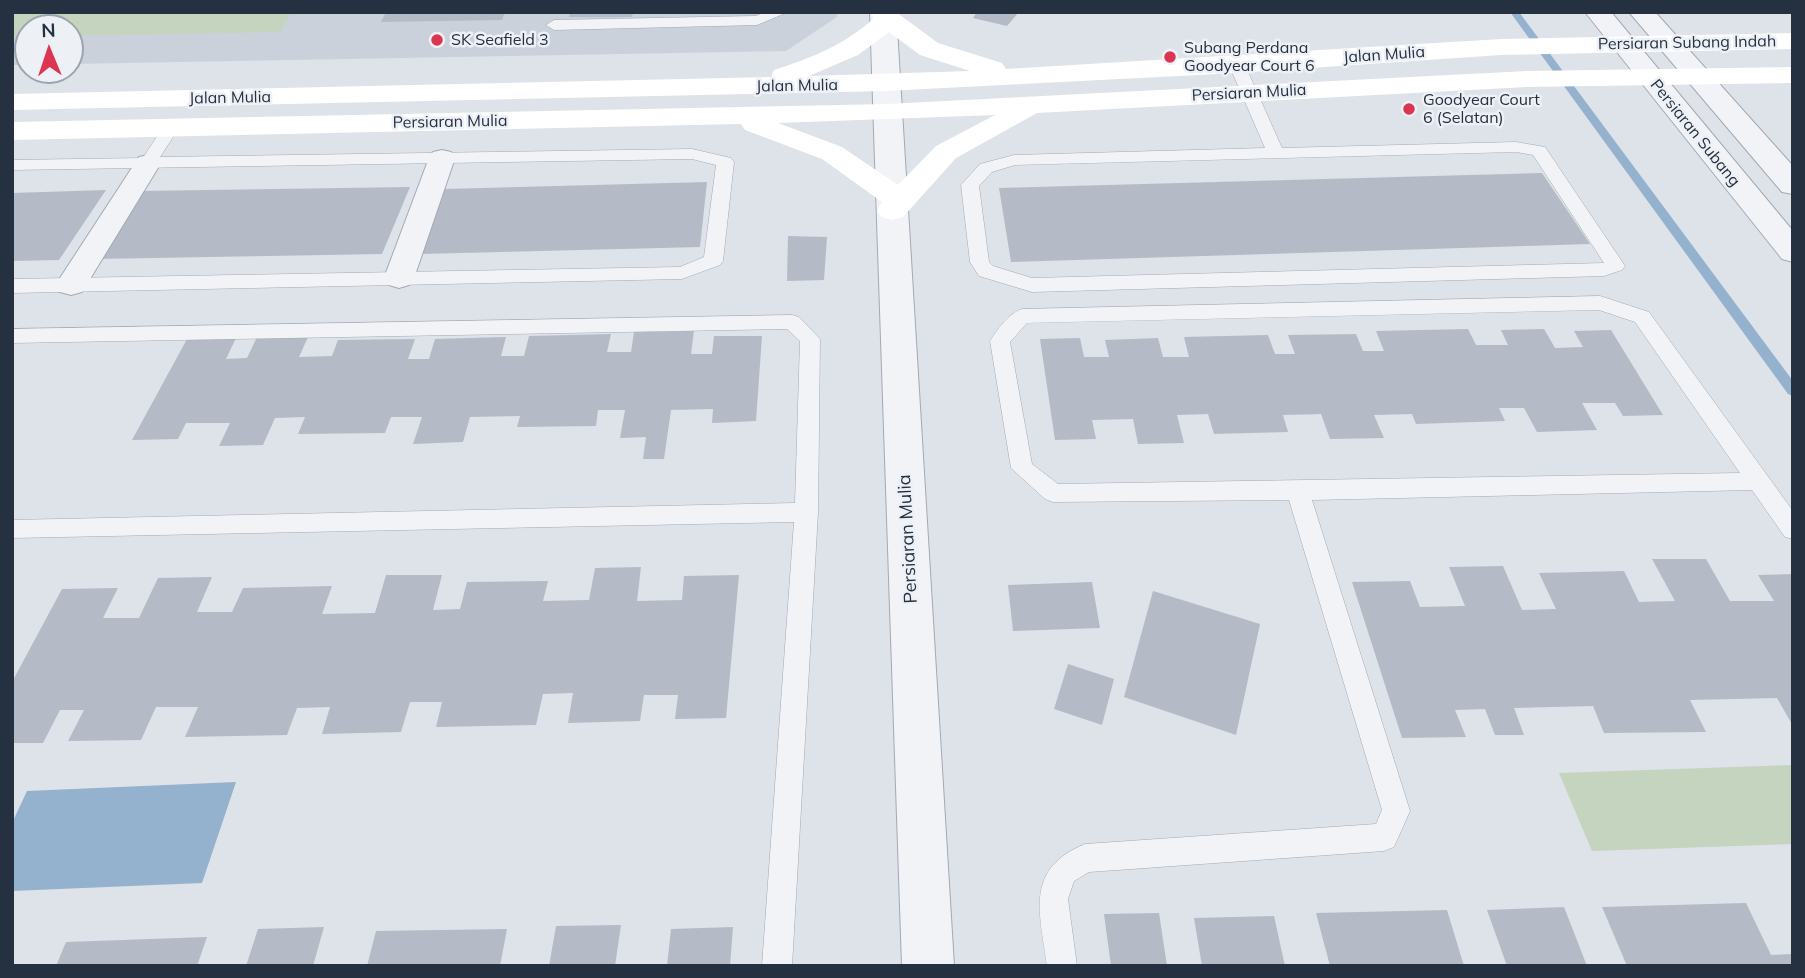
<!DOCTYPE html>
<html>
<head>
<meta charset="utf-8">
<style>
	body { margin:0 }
	#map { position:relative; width:1805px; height:978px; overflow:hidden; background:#dee2e9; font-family:Mulish,sans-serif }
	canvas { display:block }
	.frame { position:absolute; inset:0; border:14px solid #253041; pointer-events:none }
	.north { position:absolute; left:14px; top:14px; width:70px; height:70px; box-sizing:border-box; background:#edf1f6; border:2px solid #9da4ae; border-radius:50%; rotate:358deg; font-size:19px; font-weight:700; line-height:28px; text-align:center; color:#253041 }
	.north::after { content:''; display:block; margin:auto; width:24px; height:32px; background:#dc3551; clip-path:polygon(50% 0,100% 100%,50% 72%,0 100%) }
</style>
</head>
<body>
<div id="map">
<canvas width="1805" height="978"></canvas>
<div class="frame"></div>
<div class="north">N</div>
</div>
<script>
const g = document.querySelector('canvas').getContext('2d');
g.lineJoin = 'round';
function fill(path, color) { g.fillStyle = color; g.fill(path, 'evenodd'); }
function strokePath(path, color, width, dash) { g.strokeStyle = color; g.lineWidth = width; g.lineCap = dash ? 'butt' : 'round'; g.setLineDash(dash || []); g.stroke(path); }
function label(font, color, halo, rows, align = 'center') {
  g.font = font + ' Mulish,sans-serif'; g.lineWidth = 5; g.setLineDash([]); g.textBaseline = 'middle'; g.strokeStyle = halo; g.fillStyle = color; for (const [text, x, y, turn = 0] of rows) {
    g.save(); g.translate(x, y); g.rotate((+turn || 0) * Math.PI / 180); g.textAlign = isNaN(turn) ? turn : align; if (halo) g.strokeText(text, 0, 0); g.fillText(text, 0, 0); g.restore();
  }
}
const built = new Path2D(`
	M12,12H837V17L786,51L70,64V28H28V65H12Z`);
const green = new Path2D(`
	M12,12H292L280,32L70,36V28H28V37H12Z
	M1793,765V844L1592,851L1559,773Z`);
const water = new Path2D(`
	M236,782L202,883L12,891V823L27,791Z`);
const stream = new Path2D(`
	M1510,12H1519L1793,381V396L1788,394Z`);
const building = new Path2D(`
	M386,12H505L502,20L381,22Z
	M570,12H633L632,17H569Z
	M977,12H1019L1007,26L973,18Z
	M1542,173L1590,244L1011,262L999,188Z
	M707,182L700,247L421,254L444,189Z
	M410,187L382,254L95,259L139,191Z
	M106,190L59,260L12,261V193Z
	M788,236L827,237L824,280L787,281Z
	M1468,329L1476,345H1508L1501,330L1544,329L1555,348L1583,347L1574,331L1611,330L1663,415L1623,416L1615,403H1582L1597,430L1537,432L1524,408H1499L1505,421L1416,424L1412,414L1374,415L1384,438L1330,439L1321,414L1283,415L1288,432L1214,434L1208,414L1177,415L1184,443L1138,444L1133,419L1092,420L1096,439L1055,440L1040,339L1080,338L1084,357H1109L1105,340L1158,338L1163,357H1189L1184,337L1268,335L1275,354H1295L1288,335L1356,334L1363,351H1384L1376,331Z
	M694,331L691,354H712L714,336H762L756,421L712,423L713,409L671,410L664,459H643L646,437L620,438L625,410H598L596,426L517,427L520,416L470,417L463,442L413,444L422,417H391L385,433L298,434L305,417L275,418L263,445L219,446L230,423H186L178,439L132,440L187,339L236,338L226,359L247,358L257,337H308L299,357L332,356L338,340L415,339L408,359H429L435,339L506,337L501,356H524L529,336L611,334L607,352H631L634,332Z
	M1652,559H1706L1730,601H1774L1758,575L1793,574V726L1777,698L1690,700L1706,732L1604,733L1593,706L1514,708L1524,735H1495L1485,709L1455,710L1466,737L1402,738L1352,582L1410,581L1420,607L1465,606L1449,567L1503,566L1522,610L1556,609L1539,573L1624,571L1639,602L1675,601Z
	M641,567L637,601L682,600L684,576L739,575L726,718L675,719L678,695H644L640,721L568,723L573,693L543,694L536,725L436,727L442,702H410L401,732L322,734L330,707L297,708L287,735L185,737L198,707H156L141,740L68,741L84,710H60L43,743H12V682L62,589L118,588L103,618H139L158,578L212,577L197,612H232L243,588L332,586L322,614L375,613L386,575H442L433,610L460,609L467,582L548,581L543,601L589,600L595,568Z
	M1092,582L1100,628L1013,631L1008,585Z
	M1153,591L1260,624L1236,735L1124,697Z
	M1068,664L1114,679L1102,725L1054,709Z
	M1746,903L1771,955L1793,954V966H1627L1602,907Z
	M1564,907L1587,966H1507L1487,910Z
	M1447,910L1464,966H1330L1316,913Z
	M1159,913L1167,966H1111L1104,914Z
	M1274,916L1285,966H1202L1194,918Z
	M621,925L615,966H549L556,926Z
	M324,927L313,966H246L258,929Z
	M733,927L730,966H667L671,929Z
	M507,929L500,966H367L376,931Z
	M207,937L197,966H56L66,942Z`);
const service = new Path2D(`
	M765,12H788L757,25L554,30L546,25L554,20L756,16Z
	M1237,60L1245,65L1282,148L1516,142L1545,147L1625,266L1622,270L1604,276L1032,292L979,276L970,262L961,185L980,164L1014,155L1265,148L1229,65ZM1516,152L1533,155L1604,263L1032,278L993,266L989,262L979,186L992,172L1015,165Z
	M171,123L179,128L160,157L692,149L731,158L734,162L723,261L720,265L682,279L12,293V279L680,267L704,257L716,165L692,159L12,170V160L143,158L165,124Z
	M1600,296L1649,312L1793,511V539L1785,537L1752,490L1312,500L1410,811L1394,847L1384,851L1089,872L1074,881L1068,899L1077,966H1047C1040,912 1024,869 1085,844L1376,824L1382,810L1289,500L1053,502L1045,499L1011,468L990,341C997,330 1009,313 1022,309ZM1599,310L1635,322L1740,473L1058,484L1032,464L1010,342L1027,323Z
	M792,315L799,317L820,339L818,512L792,966H762L794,522L12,538V520L795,503L800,341L787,329L12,343V329Z`);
const pedestrian = new Path2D(`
	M442,150L451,152L455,158L414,278L409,285L399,288L389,285L384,278L429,158L433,152Z
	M148,155L157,157L161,163L82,292L71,295L60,292L56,285L60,278L139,157Z`);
const tertiary = new Path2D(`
	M870,12H896L954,966H902Z
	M1585,12H1611L1793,231V262L1782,259Z
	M1629,12H1655L1793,166V194L1782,192Z`);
const secondary = new Path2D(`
	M872,12H896L938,43L1002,63L1006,69L1501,39L1793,33V49L1501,55L1237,73L886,91L12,110V94L771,77L774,70C811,58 844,45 873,19ZM889,32L920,55L970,71L809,76L858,55Z
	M1793,67V83L1527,87L1037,113L956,158L903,217L892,220L881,217L877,210L882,202L822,159L745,130L741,124L12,140V122L887,104L1527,71ZM995,115L936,146L898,185L842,147L778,123Z`);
const markers = [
	[437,40,7,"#dc3551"],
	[1170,57,7,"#dc3551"],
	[1409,109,7,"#dc3551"]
];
const farPoinames = [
	["SK Seafield 3",451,40],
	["Subang Perdana",1184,48],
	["Goodyear Court 6",1184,66],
	["Goodyear Court",1423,100],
	["6 (Selatan)",1423,118]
];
const farStreetnames = [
	["Persiaran Subang Indah",1687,43,-1],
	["Jalan Mulia",1384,55,-4],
	["Jalan Mulia",797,86,-1],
	["Persiaran Mulia",1249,93,-3],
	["Jalan Mulia",230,98,-1],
	["Persiaran Mulia",450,122,-1],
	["Persiaran Subang",1695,133,51]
];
const streetNames = [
	["Persiaran Mulia",908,539,-93]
];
fill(built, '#cbd1db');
fill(green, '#c4d4be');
fill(water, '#94b1cd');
fill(stream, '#94b1cd');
fill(building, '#b4bbc6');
strokePath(service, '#a3a9b3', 1);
strokePath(pedestrian, '#a3a9b3', 2);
strokePath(tertiary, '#a3a9b3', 2);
fill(service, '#f1f3f7');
fill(pedestrian, '#f1f3f7');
fill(tertiary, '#f1f3f7');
fill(secondary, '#fff');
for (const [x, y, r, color] of markers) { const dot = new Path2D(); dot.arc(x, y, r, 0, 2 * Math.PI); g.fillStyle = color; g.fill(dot); strokePath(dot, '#edf1f6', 2.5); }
label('16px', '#253041', '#edf1f6', farPoinames, 'left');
label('16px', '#253041', '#edf1f6', farStreetnames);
label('18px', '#253041', '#edf1f6', streetNames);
</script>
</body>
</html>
